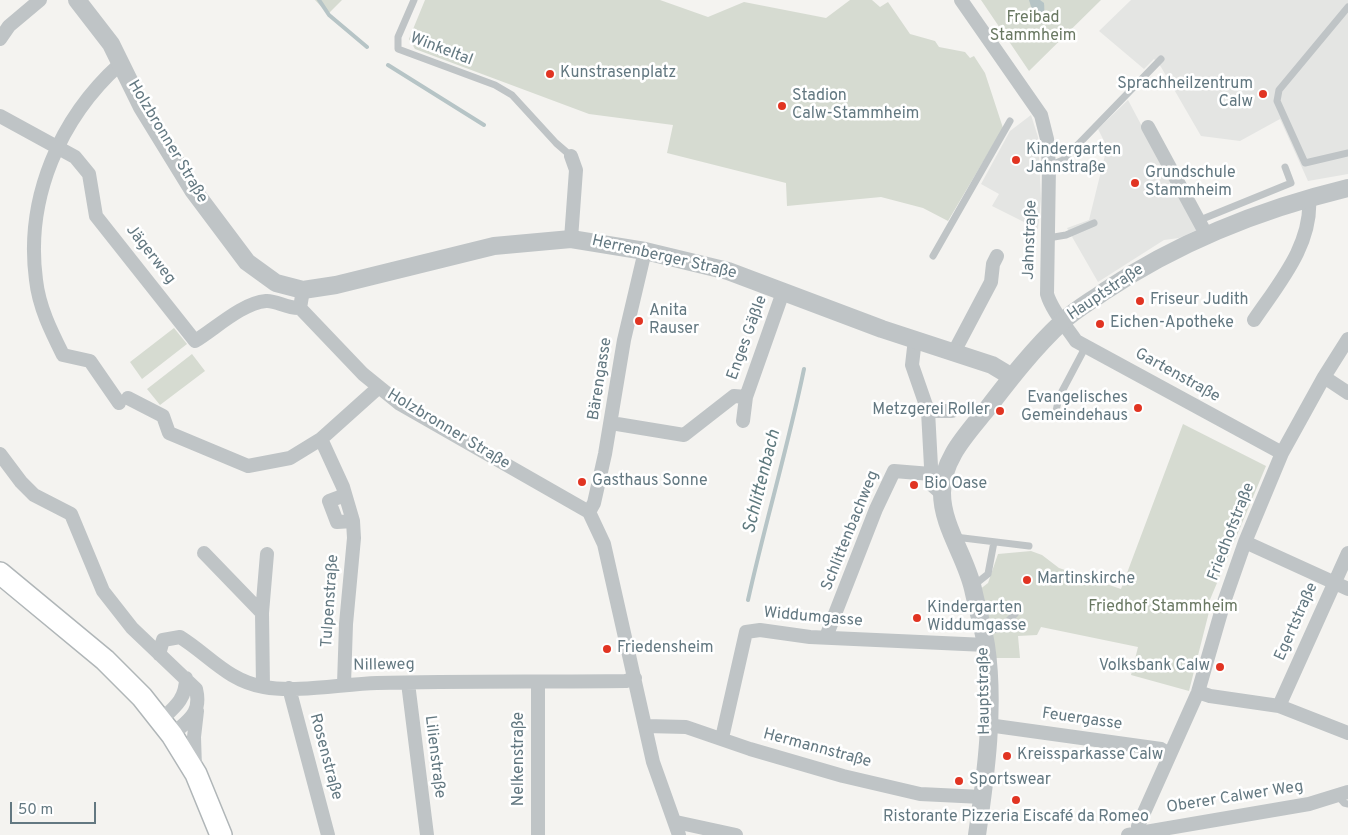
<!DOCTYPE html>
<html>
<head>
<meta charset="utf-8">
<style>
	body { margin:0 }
	#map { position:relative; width:1348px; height:835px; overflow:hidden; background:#f4f3f0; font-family:Overpass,sans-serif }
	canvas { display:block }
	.scale { position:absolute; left:10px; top:802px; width:86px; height:22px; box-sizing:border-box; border:2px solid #637881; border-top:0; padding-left:6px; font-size:15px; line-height:18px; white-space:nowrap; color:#637881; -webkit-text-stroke:4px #fff; paint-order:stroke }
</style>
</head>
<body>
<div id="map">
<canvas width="1348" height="835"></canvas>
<div class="scale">50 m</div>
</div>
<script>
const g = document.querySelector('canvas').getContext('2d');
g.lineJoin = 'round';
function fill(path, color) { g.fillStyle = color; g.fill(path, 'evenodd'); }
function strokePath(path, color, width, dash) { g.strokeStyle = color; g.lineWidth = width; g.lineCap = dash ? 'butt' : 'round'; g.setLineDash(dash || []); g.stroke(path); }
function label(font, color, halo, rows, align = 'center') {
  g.font = font + ' Overpass,sans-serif'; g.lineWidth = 5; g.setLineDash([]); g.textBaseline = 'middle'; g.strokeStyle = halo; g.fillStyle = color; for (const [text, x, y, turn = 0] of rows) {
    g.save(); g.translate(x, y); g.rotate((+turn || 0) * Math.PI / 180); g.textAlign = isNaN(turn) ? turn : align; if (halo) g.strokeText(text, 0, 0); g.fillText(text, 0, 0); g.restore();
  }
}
const built = new Path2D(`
	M1131,0H1348V174L1308,181L1280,119L1240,141L1201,136L1161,67L1154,59L1144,69L1099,31Z
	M1128,100L1197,230L1179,238L1164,240L1098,282L1067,228L1089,220L1107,147L1098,129Z
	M1031,115L1038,137L1041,199L1038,229L992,206L999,194L981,184L1010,131Z`);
const green = new Path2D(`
	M315,0H342L328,14Z
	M425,0H660L708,17L744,2L826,18L850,0H872L880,7L888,2L910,34L935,41L939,47L965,52L970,58L974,56L985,73L1003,128L948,221L923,208L881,197L787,206L786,183L667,153L673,125L589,114L415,49L409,39Z
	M981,0H1101L1029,71Z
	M174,328L187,344L142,379L130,362Z
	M192,354L205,371L160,405L147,389Z
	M1183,424L1266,466L1209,602L1210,608L1189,691L1131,675L1138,647L1041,627L1037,635L1018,636L1020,658H994L979,590L988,583L998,554L1031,551L1042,555L1059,568L1121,589Z`);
const water = new Path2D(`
	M1029,0H1040L1044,3C1045,13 1044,17 1036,23Z`);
const stream = new Path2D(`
	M319,0L329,15L367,47
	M388,65L484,125
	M748,600C765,523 788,447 804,369`);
const service = new Path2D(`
	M414,0L398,37V49L495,85L512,95L556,143L571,156
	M1348,7L1279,90L1277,101L1305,163L1348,153
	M1049,166L1063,160L1161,59
	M1200,220L1291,183L1285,167
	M1048,238L1066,235L1094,223
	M933,256L1010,121
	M1055,416L1059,397L1086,346
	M955,537L1029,546
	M973,586L988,574L994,542
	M984,632L1001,628L1015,614
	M1337,795L1344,803L1348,804`);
const minor = new Path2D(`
	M961,0L1041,115L1047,139L1049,166L1047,294C1052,311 1066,326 1076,341L1282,453
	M0,39L9,26L40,0
	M0,116L75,157L89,174L96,216L195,341C215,329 242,303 266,301C276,300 287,309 300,308
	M1148,127L1206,234
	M571,156L576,170L571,239
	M303,290L300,308L363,374L400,404L589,512L604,544L653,762L679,835
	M1254,320C1279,283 1313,244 1309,197
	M915,339L912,365L928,411L932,485L942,494
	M954,352L991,282L993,264L997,256
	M1324,377L1348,393
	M746,397L783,292
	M128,398L163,416L169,433L248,466L290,458L321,439L379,387
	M119,403L90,361L63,355C51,331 39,307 36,280C25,198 60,118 120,64
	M928,411H952
	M611,423L684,435L734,396L746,397L743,421
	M321,439L343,487L353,521L354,538L346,624L344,684
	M0,454L21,482L34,495L71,514L103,591L132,628L196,689C202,714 188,720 172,735
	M345,495L329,501L337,522L353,521
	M589,512L594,503L605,454L624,340L645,251
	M1245,542L1348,589
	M204,553L262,613L263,687
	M262,613L267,554
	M826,637L876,509L894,471L931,474
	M159,654L163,640L180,637C209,655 228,681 264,687C296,693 343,684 377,683C460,681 543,682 626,681L635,678
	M408,683L427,835
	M538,683V835
	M289,688L328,835
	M1198,692L1210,696L1279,706L1348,733
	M1279,706L1348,553
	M161,720C175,707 186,699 186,678
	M988,725L1161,749L1170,754
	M646,726L686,727L750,749L843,776L920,794L982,797
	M722,738L746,632L760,630L810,637L986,645
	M195,768L194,737L197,711
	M676,822L736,835
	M1139,832L1138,826L1198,692L1224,602L1245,542L1282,453L1324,377L1348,339
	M1128,835L1309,804L1348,792`);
const tertiary = new Path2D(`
	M77,0L111,44L142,107L193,190L247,262L276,283L303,290L336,285L494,246L571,239L645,251L728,271L882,329L992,365L1012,377
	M977,835C986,774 995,706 986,645C983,627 977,608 973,589C966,557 942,526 942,493C942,459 967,434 987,409C1010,379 1034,348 1062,322C1075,310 1091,301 1105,291C1180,241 1261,209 1348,188`);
const primary = new Path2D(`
	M0,573L105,660L142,697L172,735L196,774L221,835`);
const markers = [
	[550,74,5,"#e13422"],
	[1263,94,5,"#e13422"],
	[782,106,5,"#e13422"],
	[1016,160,5,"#e13422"],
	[1135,183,5,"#e13422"],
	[1140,301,5,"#e13422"],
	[639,321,5,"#e13422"],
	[1100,324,5,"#e13422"],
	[1138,408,5,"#e13422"],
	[1000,411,5,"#e13422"],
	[582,482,5,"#e13422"],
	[914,485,5,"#e13422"],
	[1027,580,5,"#e13422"],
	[917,618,5,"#e13422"],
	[607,649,5,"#e13422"],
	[1220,667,5,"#e13422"],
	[1007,756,5,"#e13422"],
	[959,781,5,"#e13422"],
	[1016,800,5,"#e13422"]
];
const parkNames = [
	["Freibad",1033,19],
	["Stammheim",1033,37],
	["Friedhof Stammheim",1163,608]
];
const streetNames = [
	["Winkeltal",441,50,21],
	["Holzbronner Straße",167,142,59],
	["Jahnstraße",1031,240,-88],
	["Jägerweg",150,255,52],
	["Herrenberger Straße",664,258,13],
	["Hauptstraße",1106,293,-34],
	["Enges Gäßle",748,338,-70],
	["Gartenstraße",1177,376,29],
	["Bärengasse",601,379,-81],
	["Holzbronner Straße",448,430,31],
	["Schlittenbachweg",851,531,-68],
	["Friedhofstraße",1232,532,-69],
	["Tulpenstraße",331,601,-86],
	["Widdumgasse",813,618,5],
	["Egertstraße",1297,622,-66],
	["Nilleweg",384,666,-1],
	["Hauptstraße",985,691,-91],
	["Feuergasse",1082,720,8],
	["Hermannstraße",817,749,15],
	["Rosenstraße",325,757,75],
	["Lilienstraße",434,757,83],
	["Nelkenstraße",520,759,-90],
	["Oberer Calwer Weg",1235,798,-9]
];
const poiNames = [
	["Kunstrasenplatz",560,74],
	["Sprachheilzentrum",1253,85,"right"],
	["Calw",1253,103,"right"],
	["Stadion",792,97],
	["Calw-Stammheim",792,115],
	["Kindergarten",1026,151],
	["Jahnstraße",1026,169],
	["Grundschule",1145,174],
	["Stammheim",1145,192],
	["Friseur Judith",1150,301],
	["Anita",649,312],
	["Rauser",649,330],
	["Eichen-Apotheke",1110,324],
	["Evangelisches",1128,399,"right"],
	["Gemeindehaus",1128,417,"right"],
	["Metzgerei Roller",990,411,"right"],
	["Gasthaus Sonne",592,482],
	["Bio Oase",924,485],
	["Martinskirche",1037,580],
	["Kindergarten",927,609],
	["Widdumgasse",927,627],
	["Friedensheim",617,649],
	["Volksbank Calw",1210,667,"right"],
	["Kreissparkasse Calw",1017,756],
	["Sportswear",969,781],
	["Ristorante Pizzeria Eiscafé da Romeo",1016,818,"center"]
];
const waterNames = [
	["Schlittenbach",763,482,-76]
];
fill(built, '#e4e5e3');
fill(green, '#d6dbd1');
fill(water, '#b6c4c6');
strokePath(stream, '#b6c4c6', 4);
strokePath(primary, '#b0b6b8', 24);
strokePath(service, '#bfc4c6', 7);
strokePath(minor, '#bfc4c6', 14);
strokePath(tertiary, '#bfc4c6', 18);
strokePath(primary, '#fff', 21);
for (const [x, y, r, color] of markers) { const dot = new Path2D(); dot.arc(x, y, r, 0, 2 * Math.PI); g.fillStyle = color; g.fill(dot); strokePath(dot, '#fff', 2); }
label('16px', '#697862', '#fff', parkNames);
label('16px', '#637881', '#fff', streetNames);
label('16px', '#637881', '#fff', poiNames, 'left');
label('italic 18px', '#5f7a7f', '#fff', waterNames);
</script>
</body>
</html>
